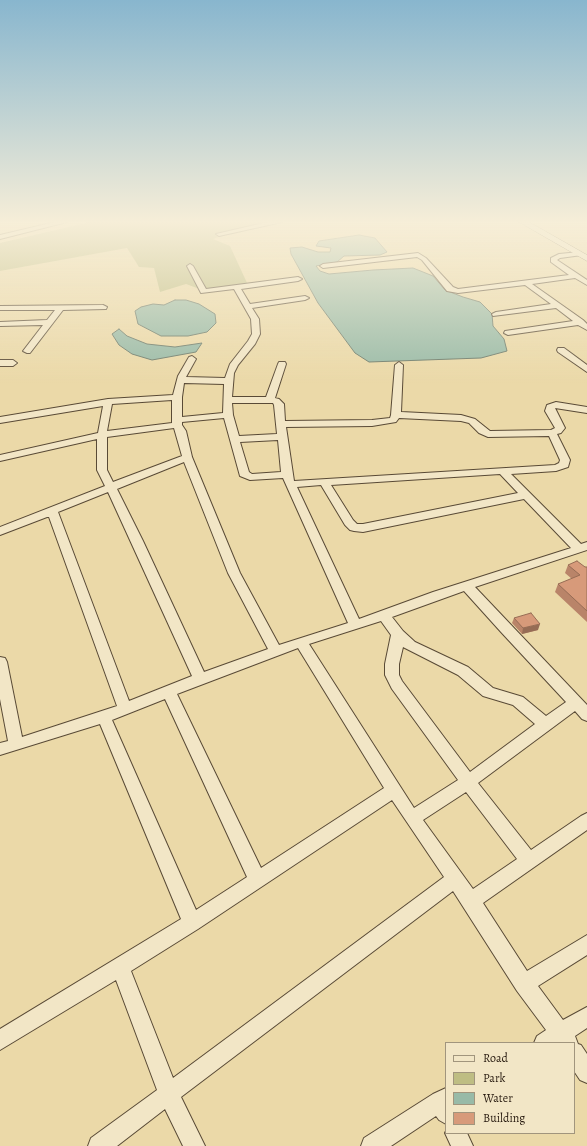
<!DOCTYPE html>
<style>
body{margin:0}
#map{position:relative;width:587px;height:1146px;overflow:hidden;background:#ebd9a8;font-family:Alegreya,serif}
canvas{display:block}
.legend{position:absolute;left:445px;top:1042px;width:130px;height:92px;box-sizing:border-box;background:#f2e6c6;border:1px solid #a1957d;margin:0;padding:5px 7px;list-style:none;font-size:12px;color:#281b10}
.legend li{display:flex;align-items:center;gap:8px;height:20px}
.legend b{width:20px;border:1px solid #a1957d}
</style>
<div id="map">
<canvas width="587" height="1146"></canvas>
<ul class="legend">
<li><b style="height:5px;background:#f2e6c6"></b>Road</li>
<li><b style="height:11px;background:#bebd83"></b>Park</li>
<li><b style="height:11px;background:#98baa7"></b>Water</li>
<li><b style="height:11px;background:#d79a7a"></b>Building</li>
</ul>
</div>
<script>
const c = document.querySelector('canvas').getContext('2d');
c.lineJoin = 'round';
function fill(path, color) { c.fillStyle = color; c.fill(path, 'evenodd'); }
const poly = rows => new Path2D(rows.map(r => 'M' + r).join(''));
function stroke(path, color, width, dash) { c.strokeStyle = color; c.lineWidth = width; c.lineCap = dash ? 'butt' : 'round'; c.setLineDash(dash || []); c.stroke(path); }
const green = poly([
 [90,222,263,222,213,239,230,246,248,285,205,291,186,284,160,292,154,268,139,267,127,248,0,271,0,243]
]);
const water = poly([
 [359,235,375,238,387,252,380,255,344,256,337,262,316,266,320,271,329,274,373,270,413,268,433,276,445,290,463,297,480,302,492,314,493,326,504,339,507,351,481,358,369,362,355,353,318,303,291,254,290,248,302,247,318,252,330,252,331,248,316,246,319,241,359,235],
 [175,300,186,300,199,304,215,314,216,323,207,332,188,336,161,336,138,324,135,311,141,307,153,304,164,305,175,300],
 [119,329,127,336,147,344,175,347,202,343,196,352,152,360,132,354,119,345,112,334,119,329]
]);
const minor = poly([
 [55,222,67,222,0,239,0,235,55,222],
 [268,222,282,222,219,236,216,234,268,222],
 [580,252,583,254,582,255,560,258,557,260,587,280,587,285,575,278,532,284,583,320,587,324,587,330,578,325,508,335,504,333,505,331,573,321,556,308,493,316,492,314,496,312,551,304,525,285,458,293,447,291,422,260,417,257,323,268,320,266,323,264,418,253,426,258,453,287,458,289,569,275,551,262,551,258,559,254,580,252],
 [190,264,193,266,206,289,298,277,302,279,298,281,241,289,250,304,305,296,309,298,305,300,252,308,259,319,260,334,255,344,238,365,234,373,232,397,266,397,278,364,279,362,285,362,286,364,275,398,279,399,284,404,285,421,372,420,390,418,391,415,395,365,399,362,403,365,401,412,461,415,475,419,490,431,551,430,555,428,545,411,547,405,556,402,587,407,587,413,555,408,565,428,561,433,557,434,570,460,568,467,556,471,511,474,581,544,587,542,587,550,475,587,587,705,587,721,582,719,575,711,478,783,531,850,581,816,587,813,587,830,483,903,527,971,587,935,587,955,538,986,563,1020,587,1007,587,1028,575,1036,578,1044,581,1045,587,1054,587,1083,580,1080,574,1071,574,1043,534,1043,537,1036,546,1030,517,991,453,891,181,1097,205,1146,183,1146,165,1109,117,1146,88,1146,91,1138,157,1090,116,980,0,1050,0,1029,181,919,100,724,0,755,0,743,8,741,0,699,0,657,5,658,7,662,22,737,117,706,49,517,47,517,0,535,0,527,105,486,97,470,97,439,0,461,0,455,98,433,103,406,0,423,0,417,108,399,173,395,178,376,189,357,192,356,196,359,186,377,225,378,230,364,248,341,252,334,251,319,234,289,201,293,187,266,190,264],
 [184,383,224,384,223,413,182,417,182,397,184,383],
 [172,400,172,423,107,431,112,404,172,400],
 [232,403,273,403,274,405,277,434,239,436,233,415,232,403],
 [224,418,240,476,250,480,283,478,348,623,279,645,240,573,192,457,186,431,182,425,182,422,224,418],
 [399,418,461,421,469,423,479,433,488,437,549,436,560,460,559,463,555,465,294,481,286,427,372,426,396,422,399,418],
 [174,428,182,456,113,482,107,470,107,437,174,428],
 [278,440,281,472,252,474,249,472,240,442,278,440],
 [184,462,228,573,268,649,204,672,143,541,117,489,184,462],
 [500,474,518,493,363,524,357,524,353,520,331,485,500,474],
 [321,485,345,525,350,530,354,531,363,532,524,499,571,548,433,592,359,619,297,487,321,485],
 [108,492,192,676,129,701,58,512,108,492],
 [464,591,501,632,566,702,546,716,523,697,493,688,468,667,415,642,403,631,392,617,464,591],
 [381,621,391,635,385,664,385,675,392,689,458,780,414,808,309,644,381,621],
 [403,647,458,675,483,696,513,705,535,724,470,772,402,681,399,675,399,664,403,647],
 [298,648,384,788,261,868,177,694,298,648],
 [165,699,247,877,196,910,112,720,165,699],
 [466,792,517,859,473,889,423,820,466,792],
 [392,800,444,877,173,1078,131,971,198,929,392,800],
 [103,305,107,307,106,309,63,310,30,353,27,353,23,351,43,325,0,326,0,322,47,320,55,310,0,310,0,306,103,305],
 [558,348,564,348,587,365,587,372,558,352,557,350,558,348],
 [0,360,13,360,17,363,13,366,0,366,0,360],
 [446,1088,446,1124,439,1120,436,1116,391,1146,361,1146,364,1138,433,1094,446,1088],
 [446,1131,446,1133,467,1133,473,1146,451,1146,445,1133,446,1131]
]);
const tertiary = poly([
 [519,222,529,222,587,255,587,261,519,222]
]);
const wall = poly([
 [568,565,587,567,587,622,555,592,558,584,572,579,565,573],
 [514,618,538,630,522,634,512,623]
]);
const shadedWall = poly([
 [540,624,538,630,522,634,523,628]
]);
const building = poly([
 [577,561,585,567,587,567,587,611,558,584,580,575,568,565,577,561],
 [531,613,540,624,523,628,514,618,531,613]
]);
fill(green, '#bebd83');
fill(water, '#98baa7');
stroke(water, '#6b7a6b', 1);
stroke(minor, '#594a36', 2);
stroke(tertiary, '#594a36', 1);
fill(minor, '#f2e6c6');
fill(tertiary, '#f2e6c6');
fill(wall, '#b98469');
fill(shadedWall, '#966c55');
fill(building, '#d79a7a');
stroke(building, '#966c55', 1);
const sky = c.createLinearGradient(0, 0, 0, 383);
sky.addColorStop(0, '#88b6ce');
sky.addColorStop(0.58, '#f6eed8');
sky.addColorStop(1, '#f6eed800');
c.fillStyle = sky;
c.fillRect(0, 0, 587, 383);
</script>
